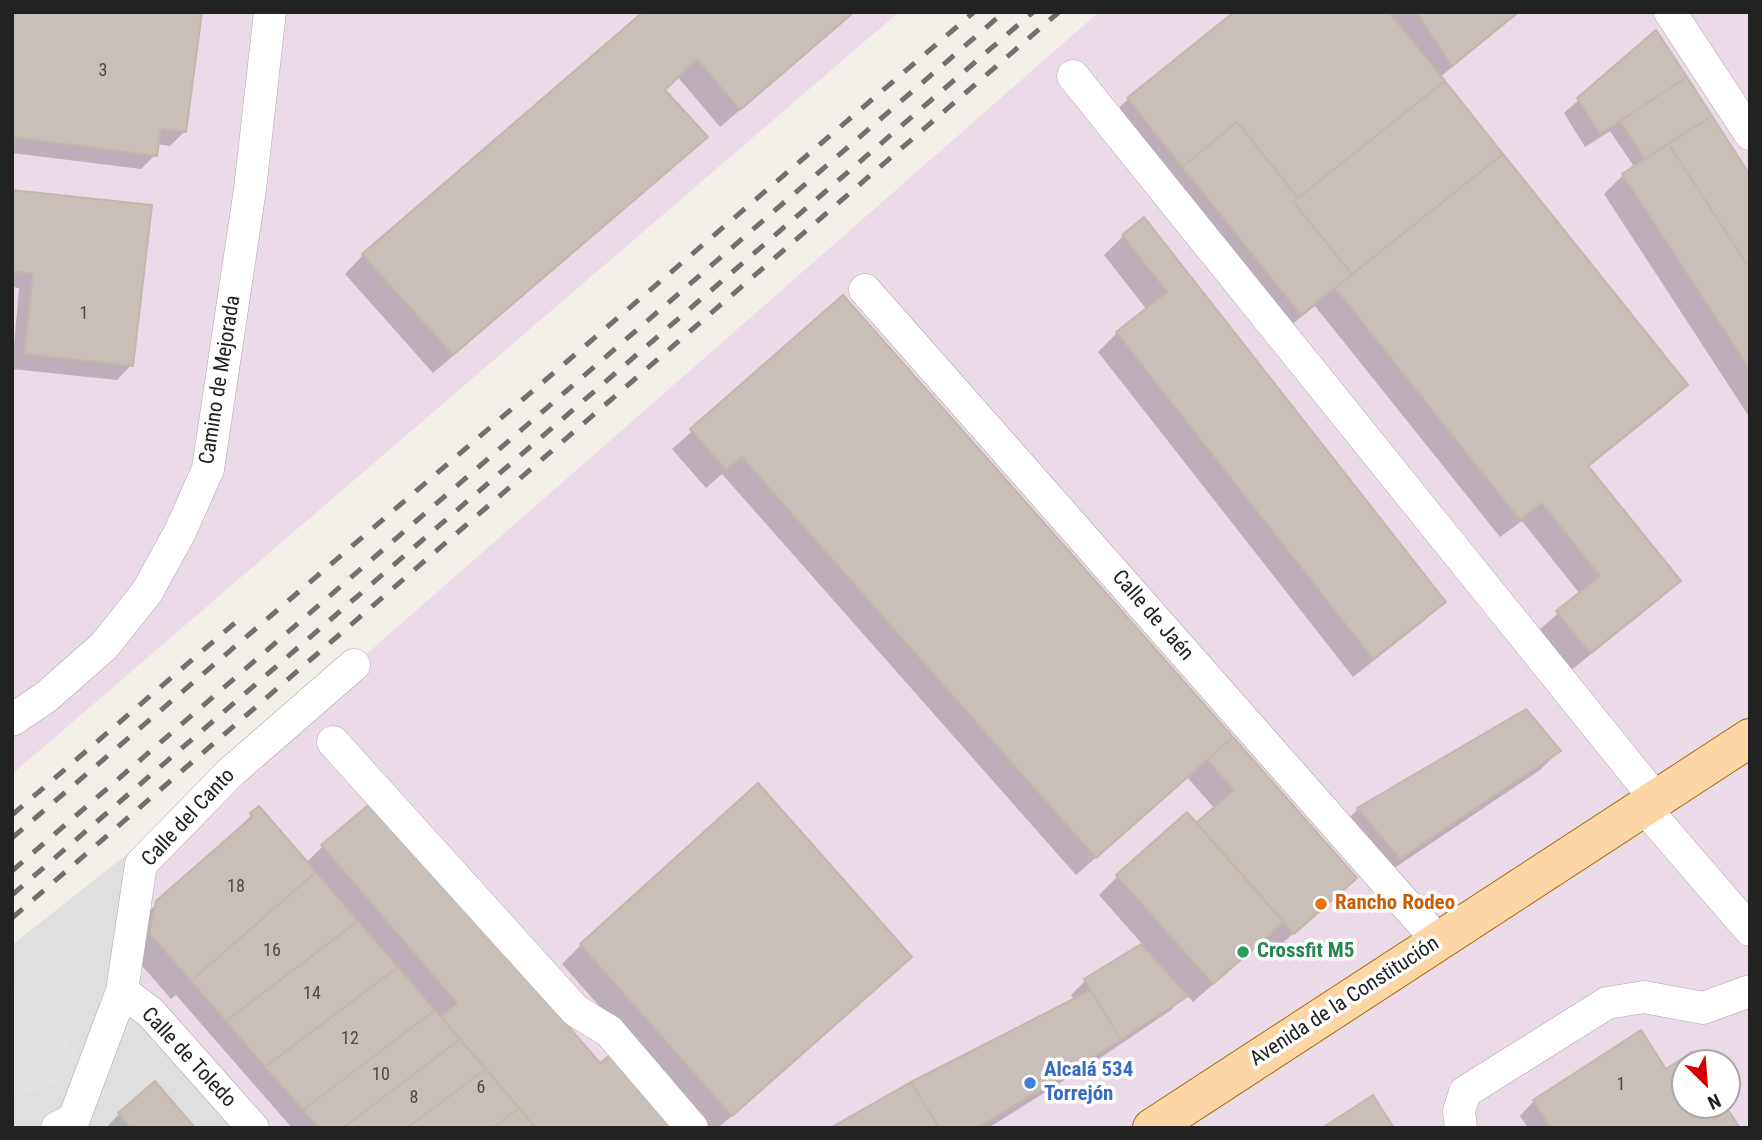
<!DOCTYPE html>
<meta charset="utf-8">
<style>
body{margin:0}
#map{position:relative;width:1762px;height:1140px;overflow:hidden;background:#f2efe9;font-family:"Roboto Condensed",sans-serif}
canvas{display:block}
.frame{position:absolute;inset:0;border:14px solid #222;pointer-events:none}
.north{position:absolute;left:1671px;top:1049px;width:70px;height:70px;box-sizing:border-box;background:#fff;border:2px solid #a7a7a7;border-radius:50%;rotate:155deg;font-size:19px;font-weight:700;line-height:28px;text-align:center;color:#222}
.north::after{content:'';display:block;margin:auto;width:24px;height:32px;background:#d40000;clip-path:polygon(50% 0,100% 100%,50% 72%,0 100%)}
</style>
<div id="map">
<canvas width="1762" height="1140"></canvas>
<div class="frame"></div>
<div class="north">N</div>
</div>
<script>
const c = document.querySelector('canvas').getContext('2d');
c.lineJoin = 'round';
function fill(path, color) { c.fillStyle = color; c.fill(path, 'evenodd'); }
const poly = rows => new Path2D(rows.map(r => 'M' + r).join(''));
function stroke(path, color, width, dash) { c.strokeStyle = color; c.lineWidth = width; c.lineCap = dash ? 'butt' : 'round'; c.setLineDash(dash || []); c.stroke(path); }
function label(font, color, halo, rows, align = 'center') {
  c.font = font + ' "Roboto Condensed",sans-serif'; c.lineWidth = 7; c.setLineDash([]); c.textBaseline = 'middle'; c.strokeStyle = halo; c.fillStyle = color; for (const [text, x, y, turn = 0] of rows) {
    c.save(); c.translate(x, y); c.rotate((+turn || 0) * Math.PI / 180); c.textAlign = isNaN(turn) ? turn : align; if (halo) c.strokeText(text, 0, 0); c.fillText(text, 0, 0); c.restore();
  }
}
const residential = poly([
 [231,772,253,1128,12,1128,12,945]
]);
const industrial = poly([
 [12,12,899,12,12,774],
 [1099,12,1750,12,1750,1128,253,1128,122,991,141,864,354,665],
 [1685,1063,1727,1063,1727,1105,1685,1105]
]);
const parking = poly([
 [12,985,80,1054,68,1074,58,1084,12,1097]
]);
const shadow = poly([
 [12,12,185,131,170,146,157,144,155,155,141,169,12,153],
 [645,12,854,12,720,127,677,76,663,90,705,137,686,156,433,373,345,274,363,255],
 [1236,12,1520,12,1439,78,1686,385,1667,404,1587,468,1678,581,1659,600,1570,671,1538,631,1580,594,1522,521,1500,537,1315,306,1281,333,1109,118,1128,99],
 [1655,33,1750,178,1750,418,1604,194,1623,175,1635,168,1610,131,1585,147,1564,113],
 [12,192,131,365,117,380,12,369,19,288,12,287],
 [1123,236,1443,602,1424,621,1353,677,1098,352,1117,333,1147,310,1104,255],
 [843,297,1355,878,1274,951,1264,939,1193,1002,1186,994,1171,1010,1100,1058,988,1128,834,1128,1074,1000,1071,995,1085,981,1143,945,1099,895,1118,876,1196,825,1215,809,1187,777,1076,875,722,474,706,488,672,449],
 [1526,711,1559,751,1540,770,1381,877,1339,828,1358,809],
 [259,808,306,863,322,847,677,1128,292,1128,176,995,171,999,131,953,137,922,233,836,232,834],
 [581,945,891,976,718,1128,707,1128,562,964],
 [1691,1055,1696,1063,1685,1063,1685,1105,1723,1105,1738,1128,1528,1128,1520,1116,1534,1101,1665,1072],
 [119,1114,193,1128,106,1128]
]);
const building = poly([
 [12,12,202,12,186,132,161,129,157,156,12,137,12,12],
 [643,12,854,12,740,110,697,59,665,90,708,137,453,355,362,254,643,12],
 [1234,12,1389,12,1445,81,1298,198,1237,122,1182,167,1127,98,1234,12],
 [1416,12,1518,12,1452,66,1416,12],
 [1656,30,1687,77,1600,134,1577,98,1656,30],
 [1687,77,1712,116,1645,159,1620,121,1687,77],
 [1445,81,1503,154,1352,274,1293,202,1445,81],
 [1712,116,1750,175,1750,269,1668,143,1712,116],
 [1237,122,1298,198,1293,202,1352,274,1301,315,1182,167,1237,122],
 [1668,143,1750,269,1750,370,1622,174,1668,143],
 [1503,154,1688,385,1588,466,1681,581,1590,653,1556,611,1600,576,1542,503,1520,520,1335,288,1503,154],
 [12,190,152,205,133,366,24,354,33,274,12,271,12,190],
 [1144,217,1446,602,1373,659,1116,332,1167,292,1122,235,1144,217],
 [843,295,1233,737,1096,858,742,457,726,470,690,429,843,295],
 [1526,709,1561,751,1400,859,1357,808,1526,709],
 [1233,737,1357,878,1294,934,1196,823,1234,790,1207,760,1233,737],
 [758,783,912,957,732,1116,580,944,758,783],
 [373,801,600,1063,613,1053,679,1128,536,1128,441,1017,457,1003,321,845,373,801],
 [259,806,316,872,191,981,149,933,156,901,252,817,250,813,259,806],
 [1187,812,1284,922,1213,984,1116,875,1187,812],
 [316,872,358,921,226,1021,191,981,316,872],
 [358,921,398,967,265,1067,226,1021,358,921],
 [1141,944,1188,996,1121,1040,1084,979,1141,944],
 [398,967,435,1010,303,1110,265,1067,398,967],
 [1091,990,1121,1040,977,1128,939,1128,911,1082,1091,990],
 [435,1010,460,1039,343,1128,319,1128,303,1110,435,1010],
 [1641,1030,1666,1069,1692,1052,1698,1063,1685,1063,1685,1105,1725,1105,1740,1128,1551,1128,1533,1100,1641,1030],
 [460,1039,486,1069,407,1128,343,1128,460,1039],
 [486,1069,519,1108,493,1128,407,1128,486,1069],
 [155,1081,195,1128,131,1128,118,1113,155,1081],
 [911,1082,939,1128,830,1128,911,1082],
 [1373,1095,1394,1128,1322,1128,1373,1095],
 [519,1108,536,1128,493,1128,519,1108]
]);
const minor = poly([
 [1670,12,1750,134],
 [1073,76,1655,798],
 [865,290,1439,942],
 [12,720,46,697,104,646,147,592,180,532,208,469,250,189,270,12],
 [333,742,576,1011,609,1031,692,1128],
 [1643,806,1750,930],
 [122,991,151,1013,253,1128],
 [57,1128,74,1119,122,991,141,864,231,772,354,665],
 [1461,1128,1459,1111,1465,1092,1607,1003,1644,997,1703,1008,1750,991]
]);
const major = poly([
 [1152,1128,1750,738]
]);
const rail = poly([
 [12,815,244,615],
 [12,838,974,12],
 [12,871,1004,12],
 [12,895,1033,12],
 [12,918,1059,12]
]);
const markers = [
 [1321,904,7,"#e8710a"],
 [1243,952,7,"#2e9e5b"],
 [1030,1083,7,"#3f7fe0"]
];
const numberNames = [
 ["3",103,71],
 ["1",84,314],
 ["18",236,887],
 ["16",272,951],
 ["14",312,994],
 ["12",350,1039],
 ["10",381,1075],
 ["1",1621,1085],
 ["6",481,1088],
 ["8",414,1098]
];
const streetNames = [
 ["Camino de Mejorada",221,380,-81],
 ["Calle de Jaén",1152,616,49],
 ["Calle del Canto",189,818,-47],
 ["Avenida de la Constitución",1345,1002,-33],
 ["Calle de Toledo",188,1058,47]
];
const foodNames = [
 ["Rancho Rodeo",1335,904]
];
const leisureNames = [
 ["Crossfit M5",1257,952]
];
const shopNames = [
 ["Alcalá 534",1044,1071],
 ["Torrejón",1044,1095]
];
fill(residential, '#e0dfdf');
fill(industrial, '#ebdbe8');
fill(parking, '#e2e2e2');
fill(shadow, '#0003');
fill(building, '#c7bfb8');
stroke(building, '#c4b6ab', 2);
stroke(minor, '#a9a9a9', 33);
stroke(major, '#a06b00', 40);
stroke(minor, '#fff', 32);
stroke(major, '#fcd6a4', 38);
stroke(rail, '#707070', 5, [14, 14]);
for (const [x, y, r, color] of markers) { const dot = new Path2D(); dot.arc(x, y, r, 0, 2 * Math.PI); c.fillStyle = color; c.fill(dot); stroke(dot, '#fff', 2.5); }
label('18px', '#4b4948', null, numberNames);
label('21px', '#222', '#fff', streetNames);
label('bold 21px', '#c56008', '#fff', foodNames, 'left');
label('bold 21px', '#27864d', '#fff', leisureNames, 'left');
label('bold 21px', '#366cbe', '#fff', shopNames, 'left');
</script>
